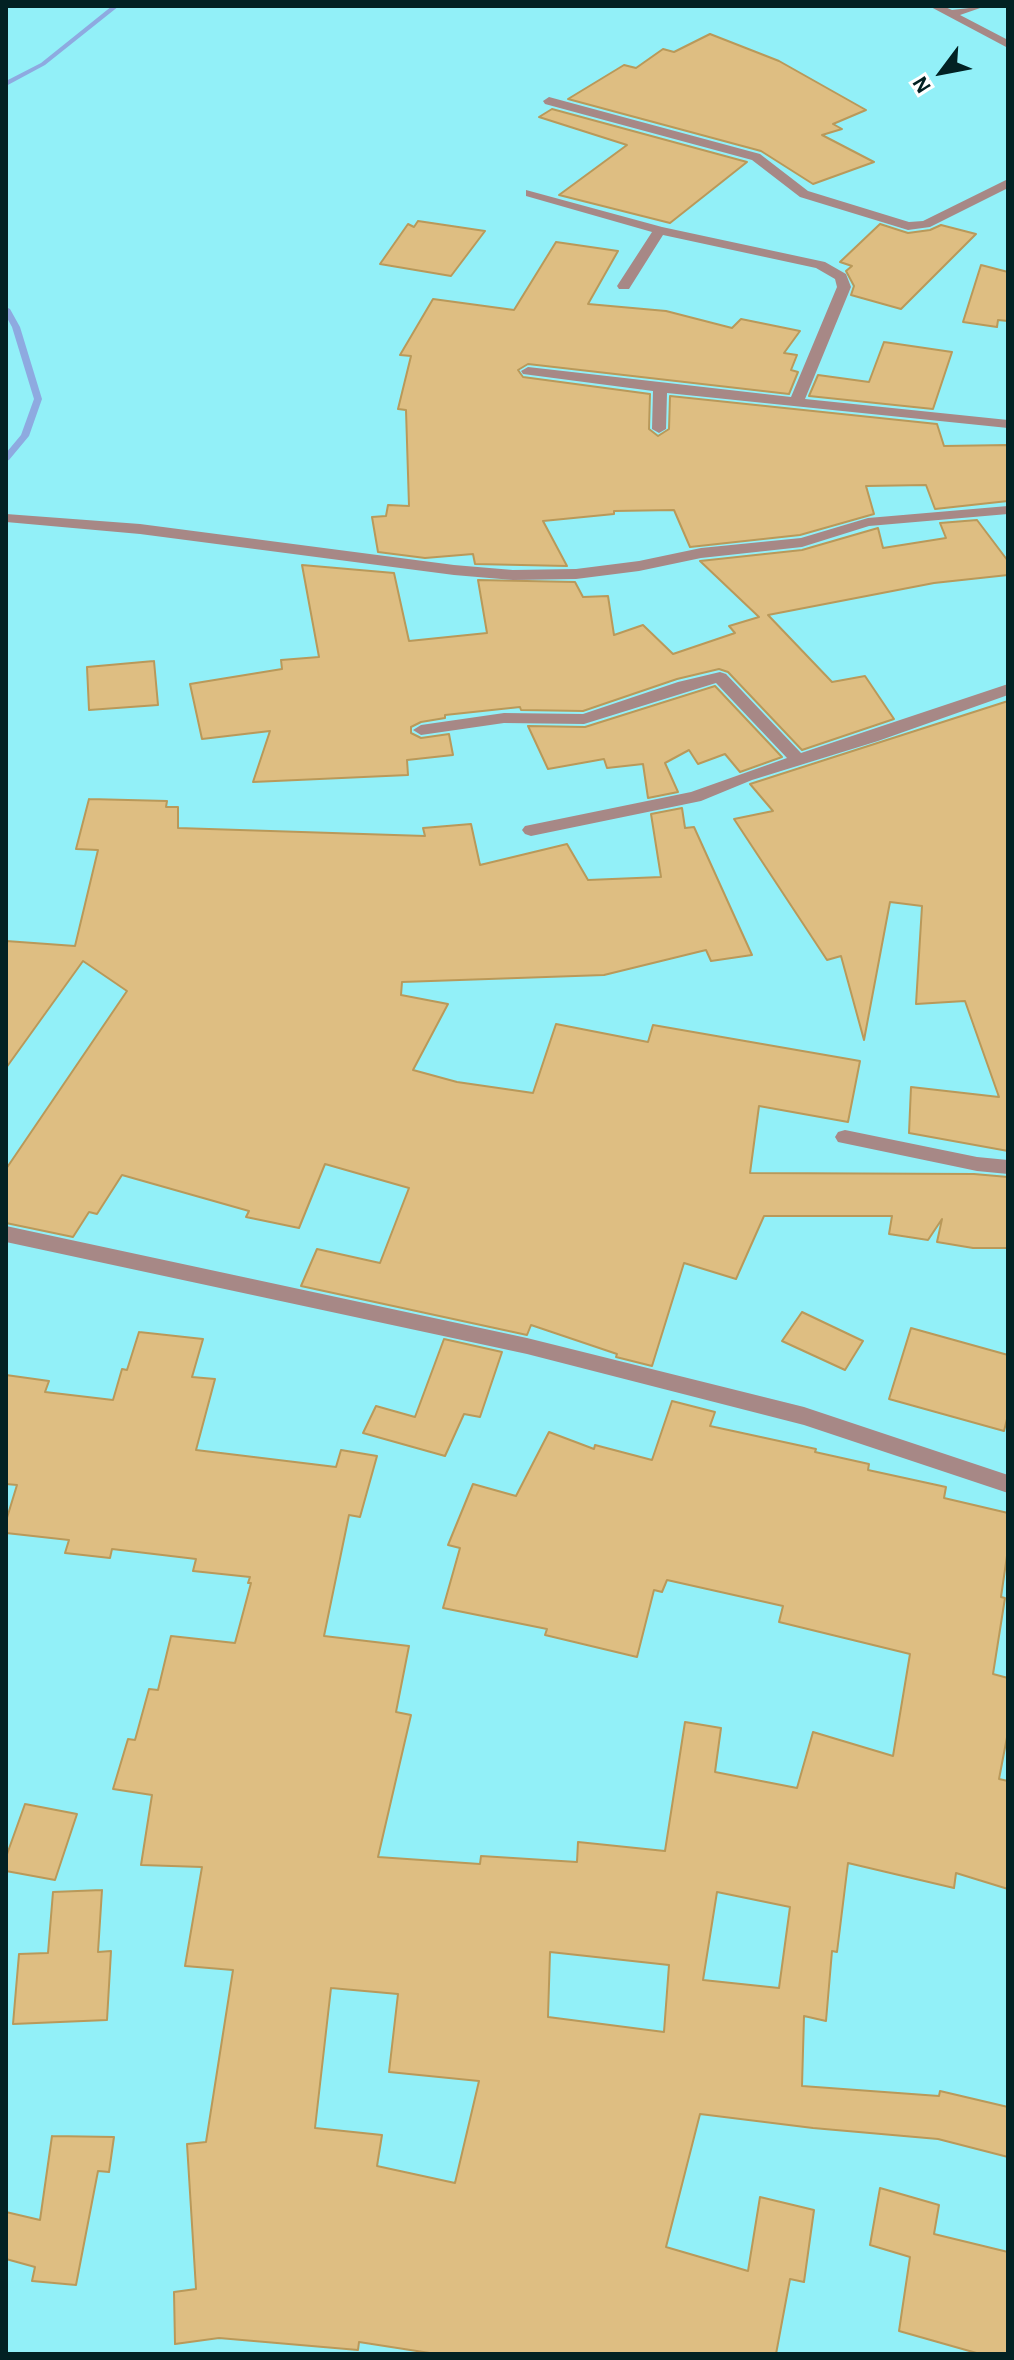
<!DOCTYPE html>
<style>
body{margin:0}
#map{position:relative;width:1014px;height:2360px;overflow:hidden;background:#92f0f8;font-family:"Alegreya Sans",sans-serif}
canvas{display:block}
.frame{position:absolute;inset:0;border:8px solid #022123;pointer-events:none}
.north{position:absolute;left:902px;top:32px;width:80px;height:80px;-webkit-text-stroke:6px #fff;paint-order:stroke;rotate:238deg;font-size:22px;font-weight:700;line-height:32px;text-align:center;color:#022123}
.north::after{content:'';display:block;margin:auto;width:28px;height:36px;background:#022123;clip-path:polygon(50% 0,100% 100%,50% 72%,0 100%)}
</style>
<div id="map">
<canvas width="1014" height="2360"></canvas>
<div class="frame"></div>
<div class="north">N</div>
</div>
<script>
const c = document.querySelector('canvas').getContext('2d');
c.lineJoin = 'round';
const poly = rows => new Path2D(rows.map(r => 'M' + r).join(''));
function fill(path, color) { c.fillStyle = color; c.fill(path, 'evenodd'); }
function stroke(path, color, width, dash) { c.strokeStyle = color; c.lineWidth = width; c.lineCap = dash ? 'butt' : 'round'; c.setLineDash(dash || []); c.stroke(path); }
const stream = poly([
 [112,6,119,6,45,65,6,86,6,81,41,63,112,6],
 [6,307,10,309,20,327,42,399,29,436,9,460,6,461,6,453,21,435,34,399,12,327,6,316,6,307]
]);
const building = poly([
 [710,34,779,61,866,110,833,124,842,129,822,135,874,162,813,184,761,151,568,99,624,65,636,68,663,49,674,52,710,34],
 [552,109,747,162,670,223,559,195,627,145,539,117,552,109],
 [418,221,485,231,451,276,380,264,408,224,414,227,418,221],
 [880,224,908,233,930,230,941,225,976,234,901,309,851,295,854,286,846,271,852,266,840,262,880,224],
 [556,242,618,251,588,304,666,311,732,328,741,319,800,331,784,353,797,355,791,370,798,372,789,394,528,364,518,370,523,377,650,394,649,429,658,436,669,429,670,396,937,424,944,446,1008,445,1008,501,935,509,926,485,866,486,874,514,800,535,690,547,674,510,614,511,614,514,543,521,567,566,475,564,473,554,425,558,378,552,372,517,386,516,388,505,409,506,406,410,398,409,411,356,400,355,433,299,514,310,556,242],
 [981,265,1008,272,1008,321,998,320,997,327,963,322,981,265],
 [884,342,952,352,933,409,809,396,818,375,869,382,884,342],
 [977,520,1008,561,1008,575,934,583,768,615,832,682,865,676,894,719,802,750,728,672,719,669,677,679,583,711,521,710,520,707,445,715,445,718,421,722,411,727,411,733,421,738,449,734,453,755,407,760,408,775,253,782,270,731,202,739,190,684,282,669,281,660,319,657,302,565,394,573,409,641,487,633,478,580,575,582,583,597,608,596,614,635,643,625,673,654,735,633,729,626,759,617,700,561,802,550,878,528,883,548,946,538,940,523,977,520],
 [154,661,158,705,89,710,87,667,154,661],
 [715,686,782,757,740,772,725,754,698,764,689,750,665,763,678,792,648,798,643,764,607,768,604,759,548,769,528,726,585,727,715,686],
 [1008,701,1008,1151,909,1133,911,1087,999,1097,965,1001,916,1004,922,906,890,902,864,1040,841,956,827,960,734,819,773,811,750,784,1008,701],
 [89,799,167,801,166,807,178,807,178,828,425,836,423,828,471,824,480,865,567,844,588,880,661,877,651,814,682,808,685,828,694,827,752,955,711,961,706,950,604,975,402,982,401,995,448,1004,413,1070,457,1082,533,1093,556,1024,648,1042,653,1025,860,1061,848,1122,759,1106,750,1173,974,1174,1008,1177,1008,1248,973,1248,937,1242,942,1219,928,1240,889,1234,892,1216,764,1216,736,1279,684,1263,652,1366,616,1357,617,1354,531,1325,527,1335,301,1286,317,1249,380,1263,409,1188,325,1164,299,1228,246,1217,249,1211,122,1175,97,1214,89,1212,73,1237,6,1223,6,1169,127,991,83,961,6,1068,6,941,75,946,98,850,76,849,89,799],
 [802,1312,863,1341,845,1370,782,1341,802,1312],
 [911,1328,1008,1355,1008,1415,1004,1431,889,1399,911,1328],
 [139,1332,203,1339,192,1377,215,1379,196,1450,336,1467,341,1450,377,1456,360,1517,349,1515,324,1636,409,1646,396,1712,411,1715,378,1857,480,1864,481,1856,577,1862,578,1842,665,1851,685,1722,721,1728,715,1772,797,1788,813,1732,893,1756,910,1654,779,1622,783,1606,667,1580,662,1592,654,1590,637,1657,545,1635,547,1629,443,1608,460,1548,448,1545,473,1484,516,1496,549,1432,594,1449,595,1445,652,1460,672,1401,715,1412,710,1426,816,1449,815,1452,869,1464,868,1470,946,1487,944,1498,1008,1513,1008,1549,1001,1597,1005,1598,993,1674,1008,1678,1008,1732,999,1779,1008,1781,1008,1889,956,1873,954,1888,848,1863,837,1952,832,1951,826,2021,804,2016,802,2086,939,2096,940,2091,1008,2107,1008,2157,938,2139,813,2128,700,2114,666,2247,748,2271,760,2197,814,2210,804,2282,790,2279,776,2354,436,2354,359,2342,358,2350,219,2338,175,2344,174,2292,196,2289,187,2144,206,2142,233,1970,185,1966,202,1867,141,1865,152,1795,113,1789,128,1739,135,1740,149,1689,158,1690,171,1636,235,1643,251,1583,248,1583,250,1577,193,1571,196,1559,112,1549,110,1558,65,1553,69,1540,6,1533,6,1521,17,1485,6,1484,6,1375,49,1381,45,1392,113,1400,122,1369,127,1370,139,1332],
 [717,1892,790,1907,779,1988,703,1980,717,1892],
 [550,1952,669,1965,664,2032,548,2017,550,1952],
 [331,1988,398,1994,389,2072,479,2081,455,2183,377,2166,382,2135,315,2128,331,1988],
 [444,1339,502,1352,480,1417,464,1414,445,1456,363,1433,376,1406,415,1417,444,1339],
 [25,1804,77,1814,55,1880,6,1871,6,1857,25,1804],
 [102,1890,98,1952,111,1951,107,2020,13,2024,19,1954,48,1953,53,1892,102,1890],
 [52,2136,114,2137,109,2172,98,2171,76,2285,32,2281,35,2267,6,2259,6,2212,40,2220,52,2136],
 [880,2188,939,2205,934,2234,1008,2252,1008,2354,980,2354,899,2331,910,2257,870,2245,880,2188]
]);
const minor = poly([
 [929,6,943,6,952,10,986,6,960,15,1008,40,1008,48,929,6],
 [549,97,760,154,808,191,909,222,923,221,1008,179,1008,188,930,227,908,230,800,197,752,160,545,104,543,101,549,97],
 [526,190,662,227,825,262,846,274,851,287,805,399,1008,420,1008,428,667,393,666,429,659,433,652,429,653,391,523,374,521,371,528,367,791,397,837,287,835,279,816,268,663,235,629,289,619,289,617,286,652,232,526,196,526,190],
 [1008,506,1008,514,869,526,802,547,701,558,639,571,576,579,513,580,454,575,140,534,6,522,6,514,140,524,454,565,513,570,576,569,639,561,701,548,801,538,868,518,1008,506],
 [720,672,726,674,801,753,1008,684,1008,695,878,741,752,780,701,801,531,836,525,834,522,830,525,826,691,792,787,758,716,683,584,724,504,723,421,735,413,730,421,725,504,713,583,714,678,682,720,672],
 [845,1130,977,1157,1008,1160,1008,1174,977,1171,838,1142,835,1137,838,1132,845,1130],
 [6,1226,527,1338,804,1407,1008,1475,1008,1493,804,1425,527,1354,6,1242,6,1226]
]);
fill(stream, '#8eaae0');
fill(building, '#debe82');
stroke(building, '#b9995a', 2);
fill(minor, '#a78886');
</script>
